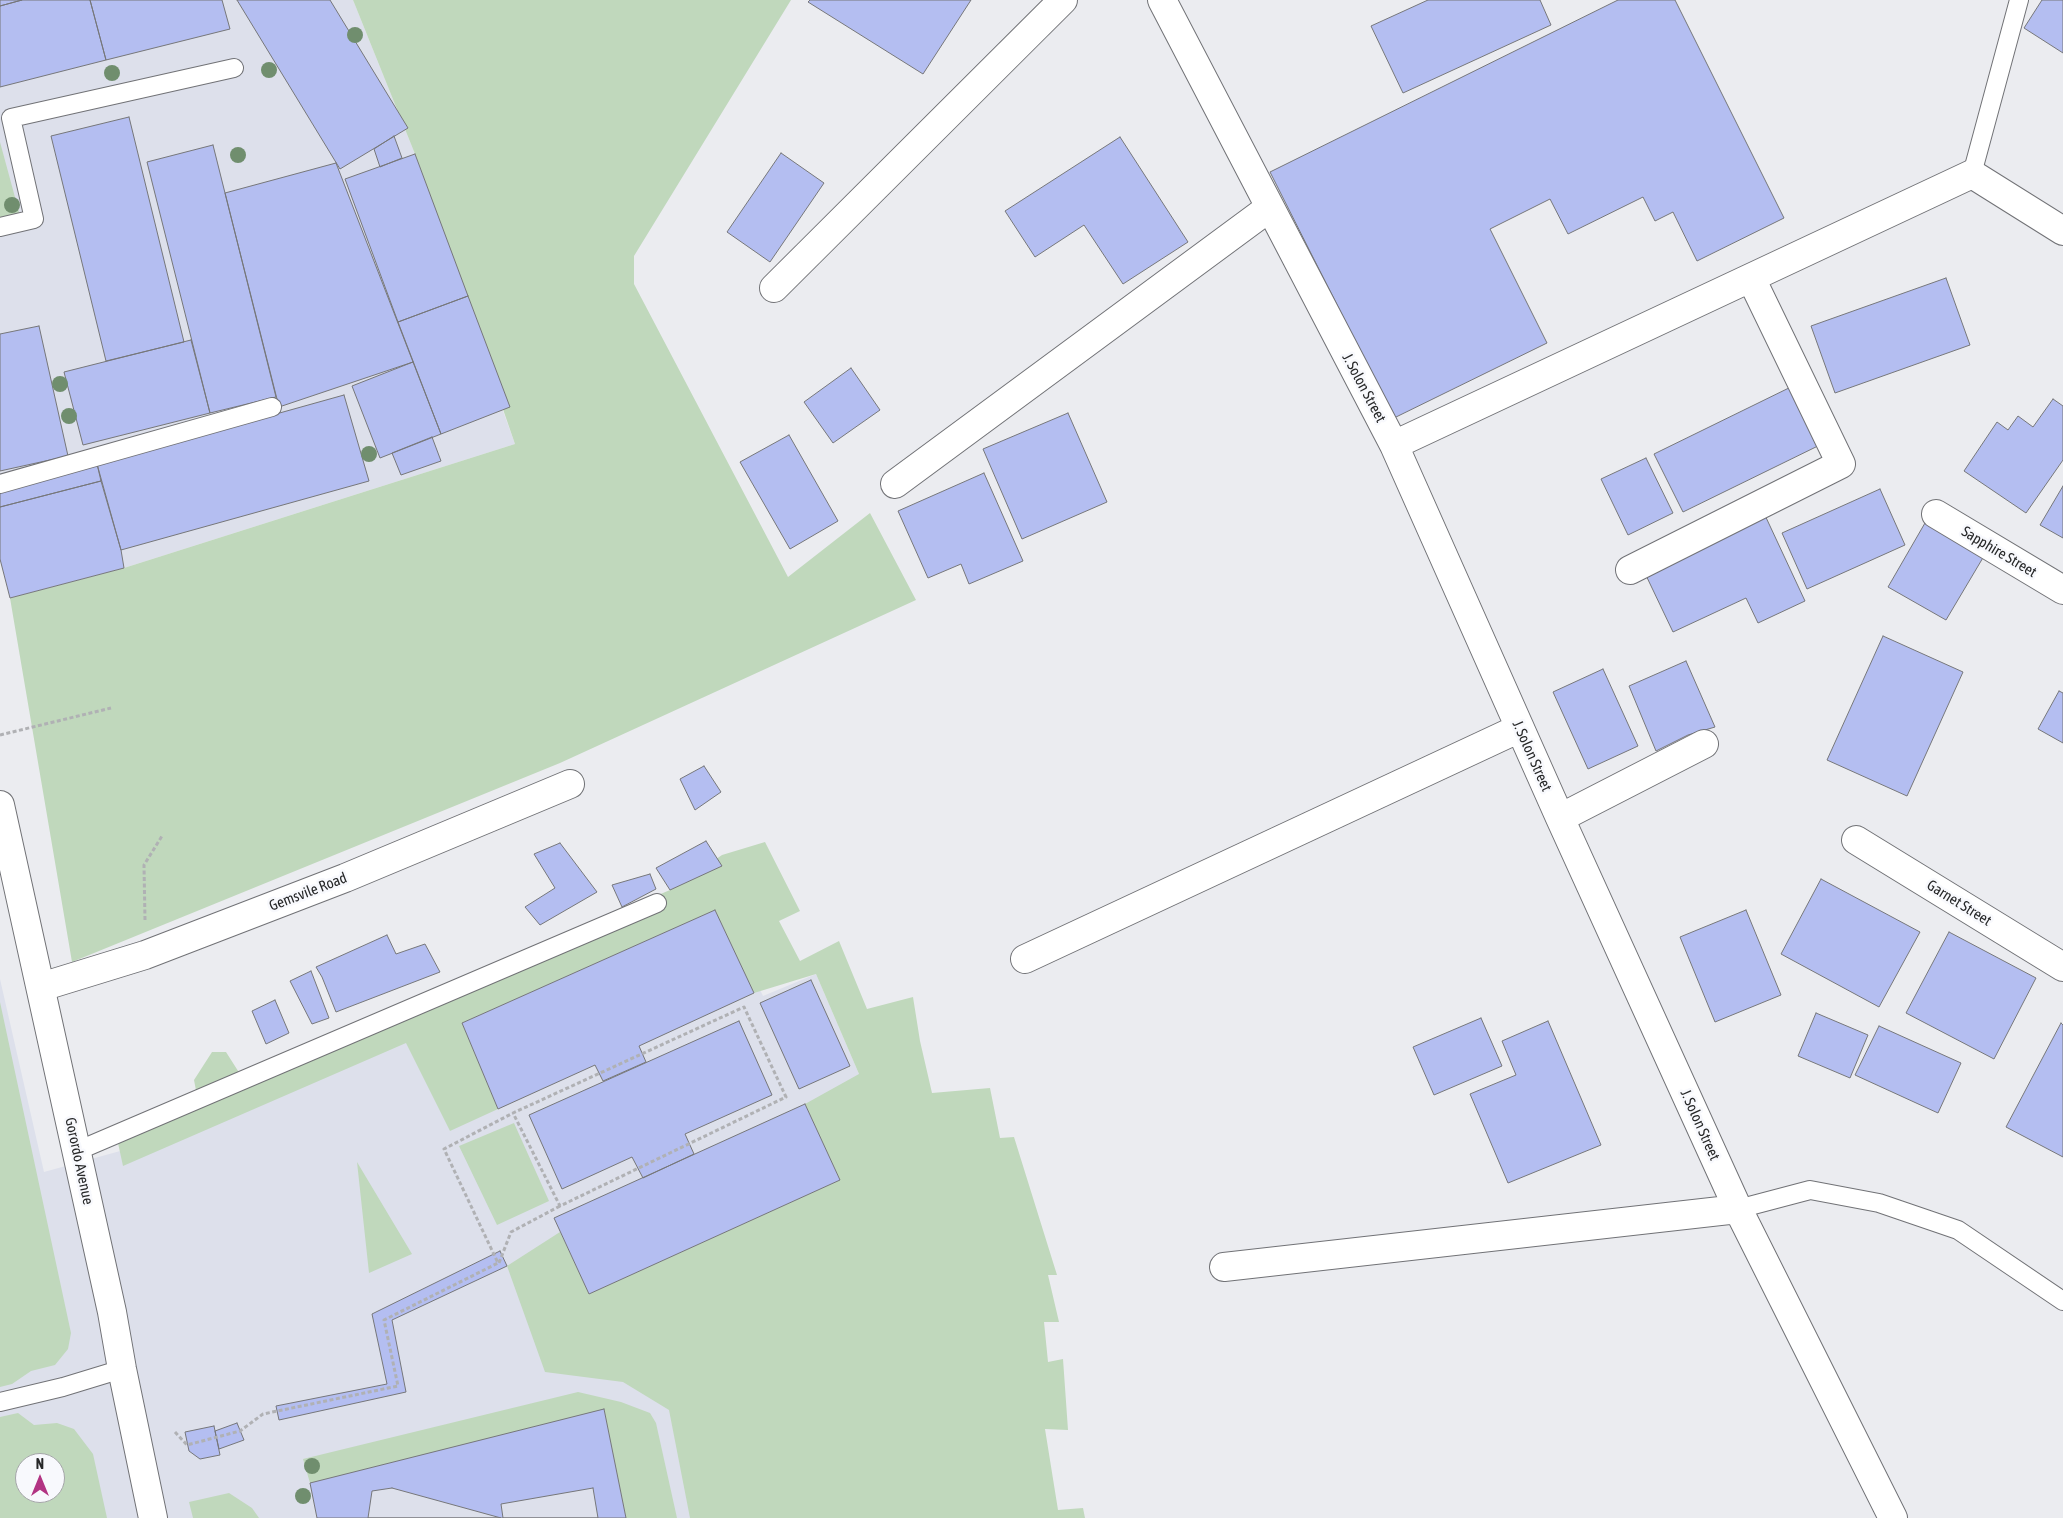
<!DOCTYPE html>
<style>
body{margin:0}
#map{position:relative;width:2063px;height:1518px;overflow:hidden;background:#ebecf0;font-family:"Asap Condensed",sans-serif}
canvas{display:block}
.north{position:absolute;left:15px;top:1453px;width:50px;height:50px;box-sizing:border-box;background:#f8f9fd;border:1px solid #a4a5a8;border-radius:50%;rotate:0deg;font-size:14px;font-weight:700;line-height:20px;text-align:center;color:#272829}
.north::after{content:'';display:block;margin:auto;width:18px;height:22px;background:#b23483;clip-path:polygon(50% 0,100% 100%,50% 72%,0 100%)}
</style>
<div id="map">
<canvas width="2063" height="1518"></canvas>
<div class="north">N</div>
</div>
<script>
const c = document.querySelector('canvas').getContext('2d');
c.lineJoin = 'round';
function fill(path, color) { c.fillStyle = color; c.fill(path, 'evenodd'); }
const poly = rows => new Path2D(rows.map(r => 'M' + r).join(''));
function stroke(path, color, width, dash) { c.strokeStyle = color; c.lineWidth = width; c.lineCap = dash ? 'butt' : 'round'; c.setLineDash(dash || []); c.stroke(path); }
function label(font, color, halo, rows, align = 'center') {
  c.font = font + ' "Asap Condensed",sans-serif'; c.lineWidth = 5; c.setLineDash([]); c.textBaseline = 'middle'; c.strokeStyle = halo; c.fillStyle = color; for (const [text, x, y, turn = 0] of rows) {
    c.save(); c.translate(x, y); c.rotate((+turn || 0) * Math.PI / 180); c.textAlign = isNaN(turn) ? turn : align; if (halo) c.strokeText(text, 0, 0); c.fillText(text, 0, 0); c.restore();
  }
}
const built = poly([
 [0,0,353,0,415,154,458,288,515,444,124,568,121,550,101,481,0,507],
 [716,897,763,996,816,974,859,1074,1020,1518,0,1518,0,979,44,1172,142,1145],
 [25,1463,55,1463,55,1493,25,1493]
]);
const green = poly([
 [353,0,791,0,634,256,634,284,788,577,870,513,916,600,560,763,72,962,10,598,124,568,515,444,415,154],
 [0,142,22,223,0,228],
 [765,842,800,911,779,921,800,961,839,941,867,1009,913,997,920,1041,932,1093,990,1088,1000,1138,1014,1137,1057,1275,1048,1275,1059,1322,1044,1322,1048,1362,1063,1359,1068,1430,1045,1429,1058,1510,1083,1508,1085,1518,690,1518,669,1410,623,1382,545,1372,507,1266,560,1232,589,1294,840,1180,805,1104,859,1074,816,974,754,993,715,910,462,1023,498,1109,450,1131,406,1043,123,1166,118,1143,199,1106,194,1080,212,1052,226,1052,240,1074,670,890,722,855],
 [0,1002,71,1333,68,1349,55,1365,31,1371,12,1384,0,1387],
 [514,1123,549,1201,497,1225,459,1146],
 [357,1162,412,1254,369,1273],
 [578,1392,621,1402,650,1413,656,1423,677,1518,626,1518,604,1410,310,1483,303,1459],
 [18,1413,34,1425,57,1423,74,1429,93,1454,107,1518,0,1518,0,1417],
 [25,1463,55,1463,55,1493,25,1493],
 [229,1493,252,1508,259,1518,193,1518,189,1502]
]);
const building = poly([
 [0,0,22,0,0,6,0,0],
 [22,0,90,0,106,60,0,87,0,6,22,0],
 [90,0,222,0,230,29,106,60,90,0],
 [237,0,330,0,408,128,340,169,237,0],
 [810,0,971,0,923,74,808,2,810,0],
 [1428,0,1540,0,1551,25,1403,93,1371,26,1428,0],
 [1618,0,1675,0,1784,218,1697,261,1673,212,1655,221,1643,197,1568,234,1550,199,1490,229,1547,343,1394,418,1270,172,1618,0],
 [2042,0,2063,0,2063,53,2024,28,2042,0],
 [129,117,184,342,106,361,51,136,129,117],
 [394,136,402,158,380,167,374,149,394,136],
 [1120,137,1188,242,1123,284,1084,225,1035,257,1005,211,1120,137],
 [213,145,276,397,210,413,147,162,213,145],
 [781,153,824,183,770,262,727,232,781,153],
 [415,154,468,296,398,322,345,179,415,154],
 [336,163,413,362,279,407,225,193,336,163],
 [1946,278,1970,345,1835,393,1811,326,1946,278],
 [468,296,510,407,441,434,398,322,468,296],
 [39,326,68,456,0,471,0,334,39,326],
 [191,340,210,413,83,445,64,372,191,340],
 [413,362,441,434,380,458,352,386,413,362],
 [851,368,880,410,833,443,804,402,851,368],
 [1795,385,1824,443,1683,512,1654,454,1795,385],
 [344,395,369,481,121,550,97,464,344,395],
 [2053,399,2063,406,2063,460,2026,513,1964,471,1997,422,2008,430,2018,416,2033,427,2053,399],
 [1068,413,1107,502,1022,539,983,449,1068,413],
 [789,435,838,521,790,549,740,462,789,435],
 [432,437,441,461,401,475,392,453,432,437],
 [1646,458,1673,513,1628,535,1601,479,1646,458],
 [97,464,101,481,0,507,0,490,97,464],
 [984,473,1023,561,969,584,961,564,928,578,898,511,984,473],
 [101,481,121,550,124,568,10,598,0,559,0,507,101,481],
 [2063,486,2063,538,2040,525,2063,486],
 [1880,489,1905,545,1807,589,1782,533,1880,489],
 [1763,511,1805,601,1758,623,1746,598,1673,632,1642,567,1763,511],
 [1925,523,1984,556,1946,620,1888,587,1925,523],
 [1883,636,1963,672,1907,796,1827,760,1883,636],
 [1686,661,1715,727,1688,735,1656,751,1629,686,1686,661],
 [1603,669,1638,746,1588,769,1553,692,1603,669],
 [2059,691,2063,693,2063,743,2038,729,2059,691],
 [704,766,721,792,695,810,680,779,704,766],
 [706,841,722,866,670,890,656,868,706,841],
 [560,843,597,892,540,925,525,907,555,888,534,854,560,843],
 [650,874,656,889,622,907,612,885,650,874],
 [1821,879,1920,932,1879,1007,1781,954,1821,879],
 [715,910,754,993,639,1046,646,1062,603,1081,595,1065,498,1109,462,1023,715,910],
 [1746,910,1781,995,1715,1022,1680,937,1746,910],
 [1949,932,2036,978,1994,1059,1906,1013,1949,932],
 [387,935,396,954,425,944,440,972,336,1012,322,977,316,967,387,935],
 [311,971,329,1018,312,1024,290,981,311,971],
 [811,980,850,1066,799,1089,760,1003,811,980],
 [275,1000,289,1033,266,1044,252,1011,275,1000],
 [1816,1013,1868,1035,1850,1078,1798,1056,1816,1013],
 [1481,1018,1502,1066,1434,1095,1413,1047,1481,1018],
 [739,1021,772,1095,685,1134,694,1154,643,1178,632,1157,562,1189,529,1115,739,1021],
 [1548,1021,1601,1145,1508,1183,1470,1094,1516,1075,1502,1041,1548,1021],
 [2061,1023,2063,1025,2063,1157,2006,1127,2061,1023],
 [1879,1026,1961,1063,1938,1113,1855,1075,1879,1026],
 [805,1104,840,1180,589,1294,554,1218,805,1104],
 [500,1251,507,1266,392,1320,406,1392,279,1420,276,1406,387,1384,372,1314,500,1251],
 [604,1409,626,1518,317,1518,310,1483,604,1409],
 [237,1423,244,1440,219,1449,215,1431,237,1423],
 [214,1426,220,1455,200,1459,189,1451,185,1432,214,1426],
 [392,1488,501,1518,368,1518,372,1491,392,1488],
 [593,1488,598,1518,503,1518,501,1504,593,1488]
]);
const path = poly([
 [0,735,111,708],
 [145,920,144,865,162,836],
 [499,1263,511,1232,560,1206],
 [175,1432,187,1445,240,1431,263,1414,398,1386,384,1320,498,1263,444,1149,513,1113,744,1007,786,1097,560,1206,513,1113]
]);
const lane = poly([
 [1972,174,2019,0],
 [0,227,34,219,11,118,234,68],
 [0,484,272,407],
 [77,1151,657,903],
 [1738,1209,1810,1190,1879,1203,1958,1230,2063,1301],
 [0,1402,63,1387,122,1369]
]);
const street = poly([
 [1162,0,1394,445,1560,818,1738,1209,1893,1518],
 [774,288,1063,0],
 [1394,445,1972,174,2063,231],
 [895,484,1269,208],
 [1936,514,2063,590],
 [1630,570,1841,464,1751,278],
 [1560,818,1704,744],
 [1856,840,2063,967],
 [1025,959,1520,728],
 [41,987,145,955,345,878,570,784],
 [1224,1267,1738,1209]
]);
const secondary = poly([
 [0,805,112,1312,122,1369,153,1518]
]);
const trees = [
 [355,35],
 [269,70],
 [112,73],
 [238,155],
 [12,205],
 [60,384],
 [69,416],
 [369,454],
 [312,1466],
 [303,1496]
];
const streetNames = [
 ["J. Solon Street",1364,388,62],
 ["Sapphire Street",1999,552,31],
 ["J. Solon Street",1532,756,66],
 ["Gemsvile Road",308,892,-21],
 ["Garnet Street",1959,903,32],
 ["J. Solon Street",1700,1125,66],
 ["Gorordo Avenue",79,1161,78]
];
fill(built, '#dde0eb');
fill(green, '#c0d8bc');
fill(building, '#b4bef1');
stroke(building, '#76777a', 1);
stroke(lane, '#717276', 20);
stroke(street, '#717276', 30);
stroke(secondary, '#717276', 30);
stroke(path, '#b0b1b4', 3, [4, 2.5]);
stroke(lane, '#fff', 18);
stroke(street, '#fff', 28);
stroke(secondary, '#fff', 28);
c.fillStyle = '#708e6e';
for (const [x, y] of trees) { c.beginPath(); c.arc(x, y, 8, 0, 2 * Math.PI); c.fill(); }
label('15px', '#272829', '#f8f9fd', streetNames);
</script>
